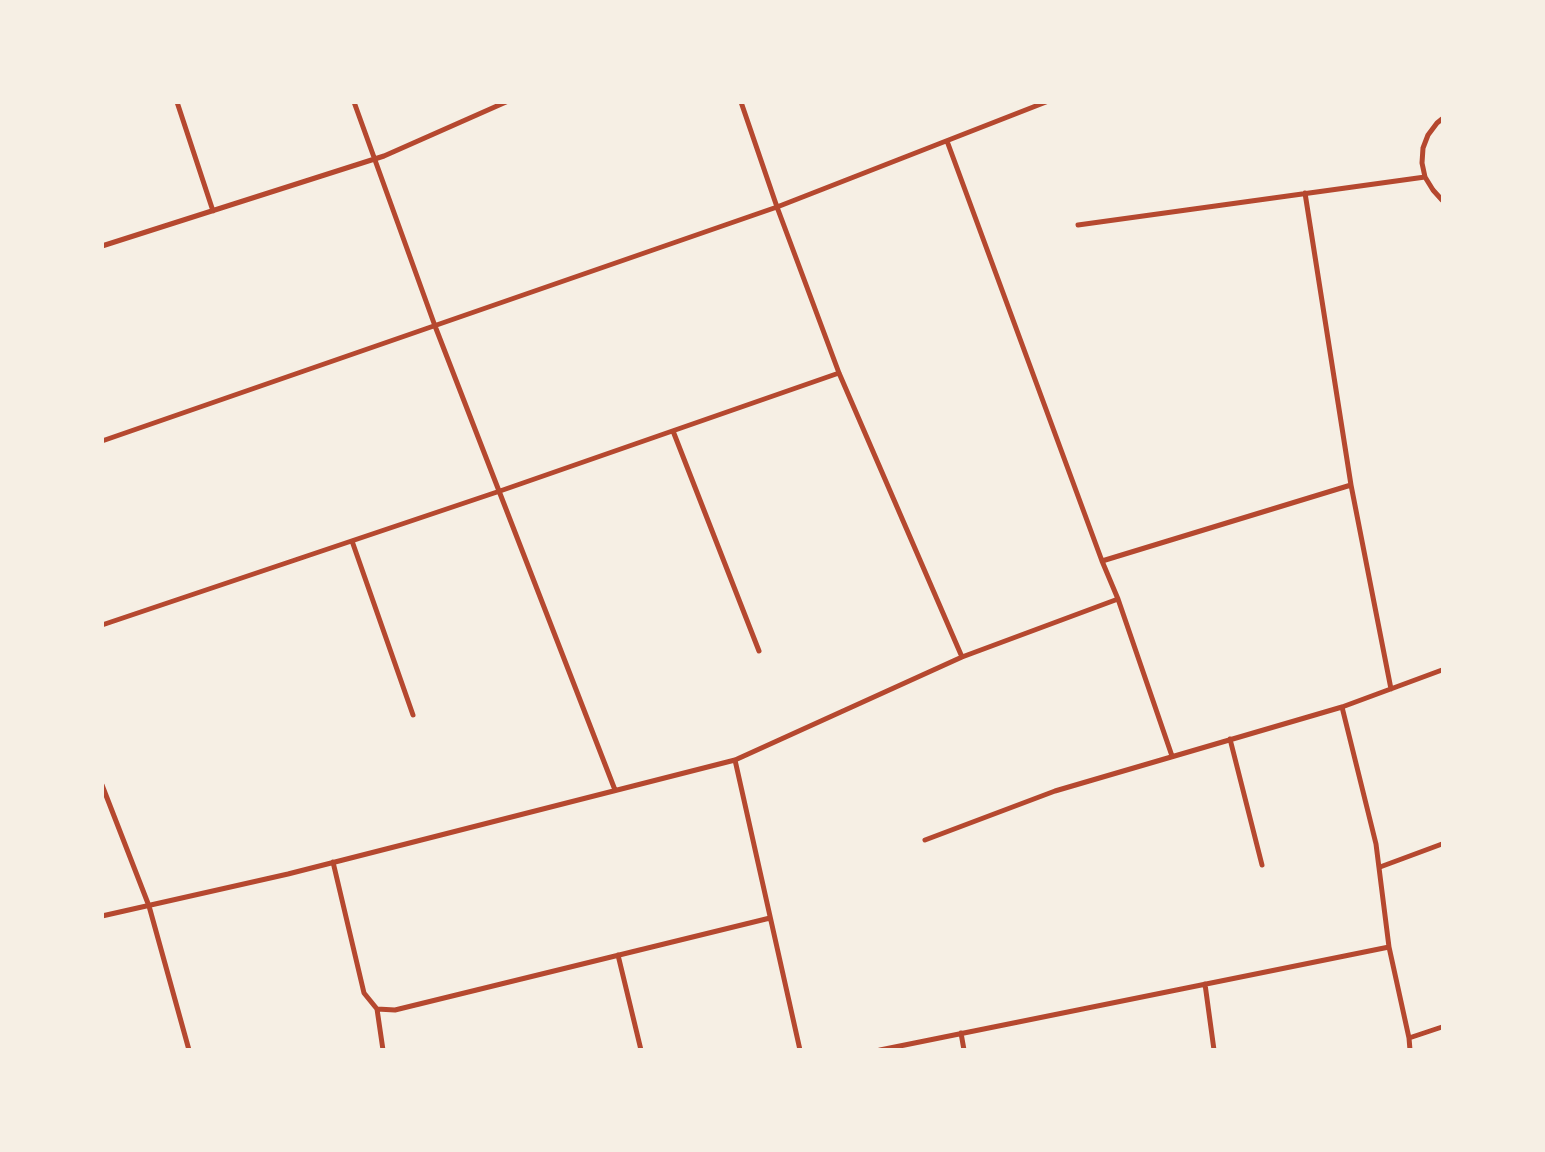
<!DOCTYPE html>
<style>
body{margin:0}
#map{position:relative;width:1545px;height:1152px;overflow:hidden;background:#f6efe4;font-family:Overpass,sans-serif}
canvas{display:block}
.frame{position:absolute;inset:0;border:104px solid #f6efe4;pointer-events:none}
</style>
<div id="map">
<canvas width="1545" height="1152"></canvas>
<div class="frame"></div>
</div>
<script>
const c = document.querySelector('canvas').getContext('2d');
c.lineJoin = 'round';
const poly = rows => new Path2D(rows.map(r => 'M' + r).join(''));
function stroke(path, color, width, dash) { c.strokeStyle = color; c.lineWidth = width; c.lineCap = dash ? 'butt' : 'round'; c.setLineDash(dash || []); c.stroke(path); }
const minor = poly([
 [177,102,213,211],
 [354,102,435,326,615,790],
 [1442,119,1437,123,1428,135,1423,148,1422,163,1425,177,1433,190,1442,200],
 [947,141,1102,561],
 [1305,193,1351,485],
 [1078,225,1425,177],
 [102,246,384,156,506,102],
 [673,431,759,651],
 [102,441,777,207,1046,102],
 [352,541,413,715],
 [1118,599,1172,756],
 [102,625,500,491,839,373],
 [962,657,1118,599,1102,561,1351,485,1391,689],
 [1342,707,1376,844,1389,947],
 [1230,739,1262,865],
 [735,760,800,1050],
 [102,785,149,906,189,1050],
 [925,840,1055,791,1342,707,1442,670],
 [333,862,364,993,377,1009,395,1010,770,918],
 [1380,867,1442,844],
 [102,916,288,874,735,760,962,657,839,373,777,207,741,102],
 [618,955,641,1050],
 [1205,984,1214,1050],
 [377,1009,383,1050],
 [961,1033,964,1050],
 [1409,1038,1410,1050],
 [880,1050,1389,947,1409,1038,1442,1027]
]);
stroke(minor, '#b5482f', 5);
</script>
